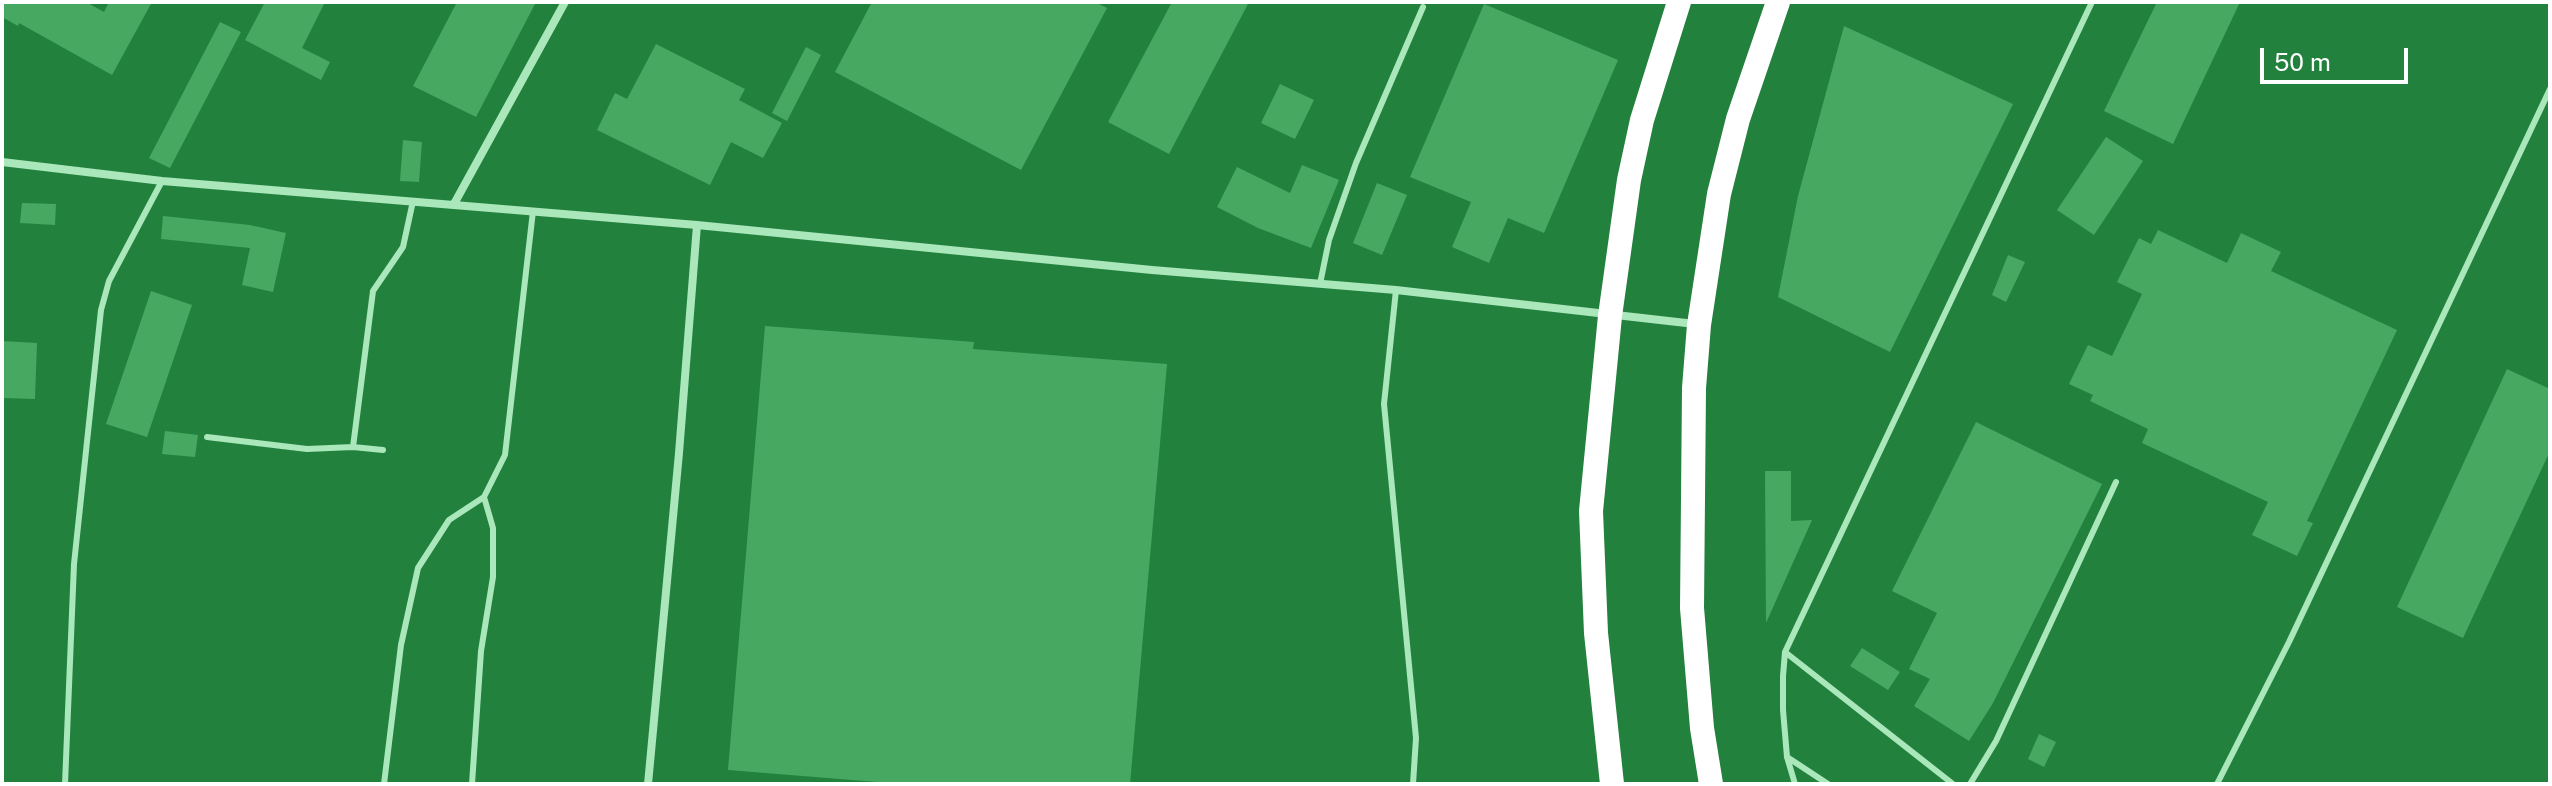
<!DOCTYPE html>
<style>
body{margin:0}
#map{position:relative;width:2552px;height:786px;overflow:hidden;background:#23813e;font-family:"Public Sans",sans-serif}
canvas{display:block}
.frame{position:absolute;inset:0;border:4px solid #fff;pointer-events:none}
.scale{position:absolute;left:2260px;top:48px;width:148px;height:36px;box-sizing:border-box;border:4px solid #fff;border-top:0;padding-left:10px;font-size:24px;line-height:28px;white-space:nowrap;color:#fff;-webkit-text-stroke:6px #23813e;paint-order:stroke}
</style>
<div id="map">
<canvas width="2552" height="786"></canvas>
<div class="frame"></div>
<div class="scale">50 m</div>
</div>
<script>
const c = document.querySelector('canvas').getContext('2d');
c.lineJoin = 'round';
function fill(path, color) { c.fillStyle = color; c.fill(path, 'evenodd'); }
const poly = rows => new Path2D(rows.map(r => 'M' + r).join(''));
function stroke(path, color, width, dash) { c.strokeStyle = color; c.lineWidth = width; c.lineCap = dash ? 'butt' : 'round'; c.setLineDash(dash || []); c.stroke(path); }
const building = poly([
 [2,2,86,2,104,12,109,2,152,2,112,75,19,23,18,26,2,17],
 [265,2,325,2,302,48,330,62,321,80,245,40],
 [457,2,536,2,476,117,413,86],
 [872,2,1095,2,1107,8,1021,170,835,72],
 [1172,2,1249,2,1169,154,1108,122],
 [2157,2,2240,2,2173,144,2104,111],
 [1484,4,1618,60,1544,233,1508,218,1489,263,1452,247,1471,202,1410,177],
 [220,22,241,32,170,168,149,158],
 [1844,26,2013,104,1890,352,1778,297,1798,196],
 [656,44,745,89,739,100,782,123,763,158,731,142,710,185,597,130,615,93,627,99],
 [806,47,821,55,787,121,772,113],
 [1280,84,1314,100,1295,139,1261,123],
 [2106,137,2143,161,2094,235,2057,210],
 [403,140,422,142,419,182,400,181],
 [1302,165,1339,180,1311,248,1258,228,1217,207,1237,167,1290,193],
 [1377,183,1407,195,1382,255,1353,243],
 [22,203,56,204,55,225,20,223],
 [163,216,250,225,286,233,273,292,242,285,250,248,161,239],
 [2158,230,2227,263,2241,233,2281,252,2271,271,2397,330,2307,521,2313,523,2297,556,2252,535,2268,502,2142,443,2148,429,2090,401,2093,395,2069,384,2088,345,2112,356,2142,294,2117,282,2139,238,2151,244],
 [2008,255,2025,262,2006,302,1992,295],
 [151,291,192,305,147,437,106,424],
 [765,326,974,342,973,349,1167,364,1130,784,902,784,728,770],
 [2,341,37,343,35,399,2,398],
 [2507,369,2550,389,2550,451,2463,638,2397,607],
 [1976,422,2102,484,1993,703,1969,741,1914,706,1930,679,1909,669,1937,613,1892,591],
 [165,431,198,435,195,457,162,454],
 [1765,471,1791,471,1791,521,1812,520,1766,623],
 [1862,648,1900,672,1888,690,1850,666],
 [2039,734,2056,742,2044,767,2028,759]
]);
const lane = poly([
 [1320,284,1329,240,1356,163,1423,7],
 [1396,290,1384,404,1416,738,1413,784],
 [207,437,307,449,353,447,383,450],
 [353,447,373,291,403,247,413,201],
 [484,497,505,455,533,211],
 [1785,652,1953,784],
 [1787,757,1828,784],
 [65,784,74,564,101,310,109,281,162,181],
 [384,784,401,645,418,568,449,520,484,497,493,528,493,577,481,651,472,784],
 [1795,784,1787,757,1783,710,1783,676,1785,652,2092,2],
 [1970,784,1996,741,2116,482],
 [2217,784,2289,642,2550,89]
]);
const street = poly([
 [2,162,162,181,697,225,1152,270,1396,290,1695,324],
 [454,204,565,2],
 [648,784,679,453,697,225]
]);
const highway = poly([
 [1612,784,1596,633,1591,511,1610,316,1629,180,1642,120,1679,2],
 [1711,784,1702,728,1692,608,1694,388,1699,325,1719,194,1738,119,1778,2]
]);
fill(building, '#47a862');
stroke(lane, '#aae7bb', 6);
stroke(street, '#aae7bb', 8);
stroke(highway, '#fff', 24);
</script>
